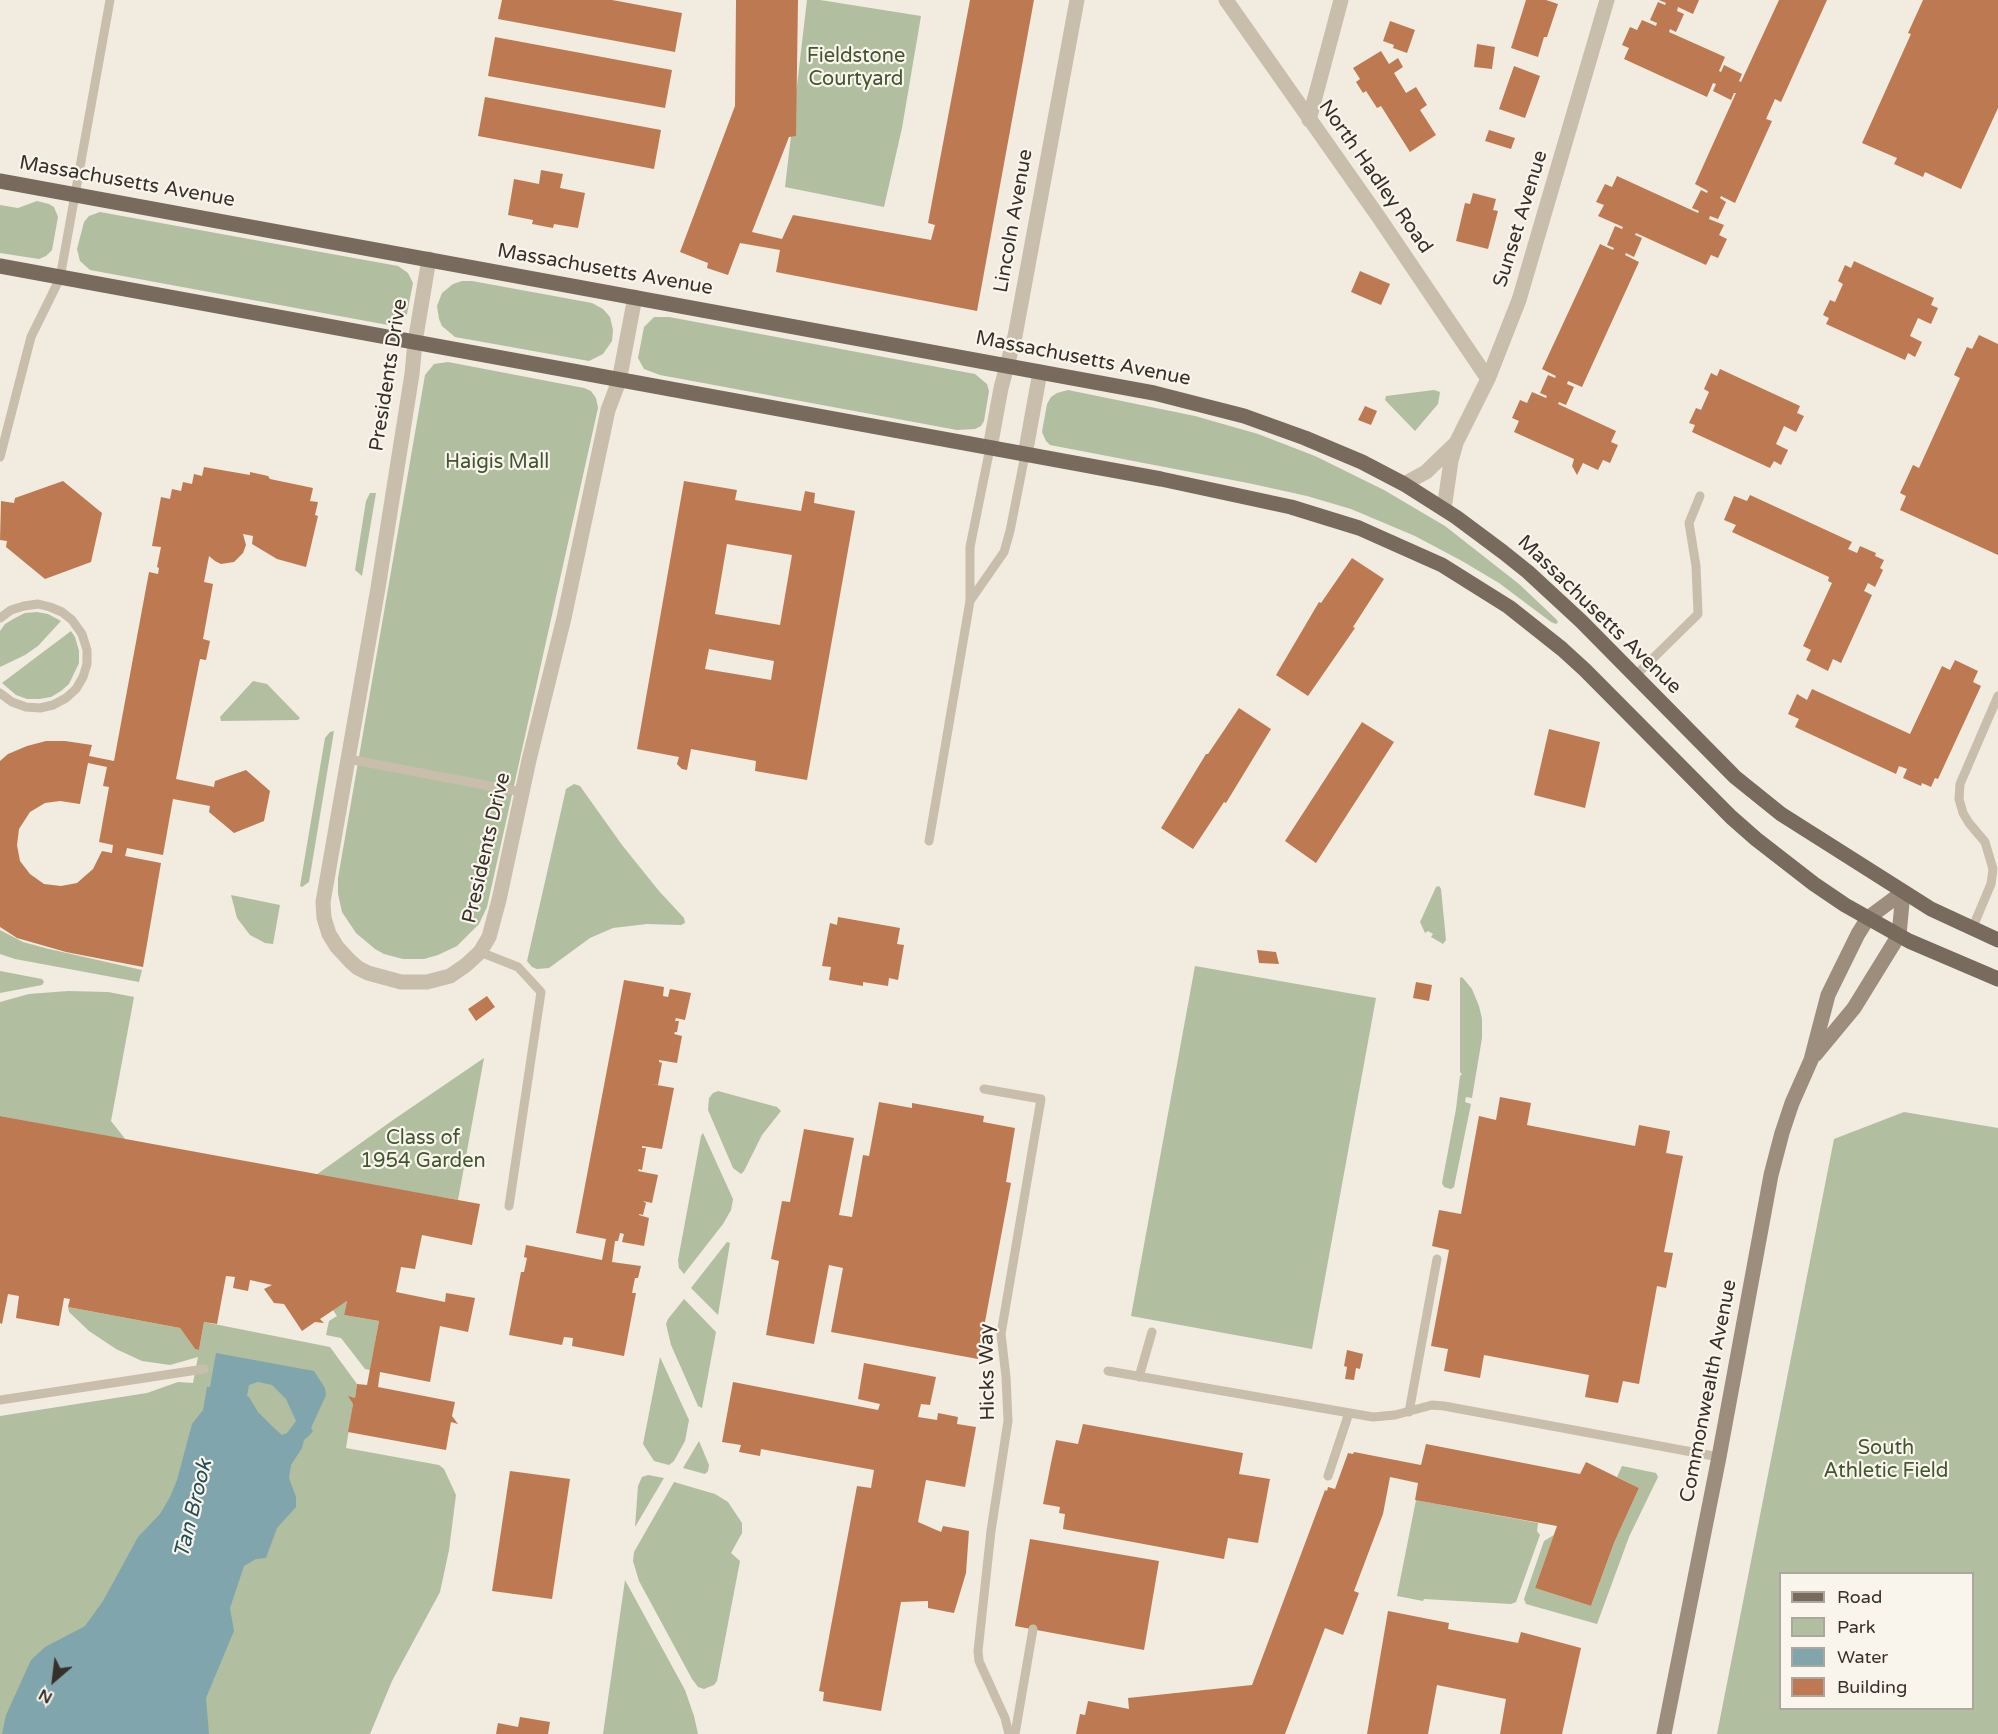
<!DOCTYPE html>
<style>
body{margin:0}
#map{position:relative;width:1998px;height:1734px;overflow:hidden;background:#f1ebe0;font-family:"Varela Round",sans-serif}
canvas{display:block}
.legend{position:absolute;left:1779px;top:1572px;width:195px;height:138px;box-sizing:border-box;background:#f9f5ec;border:2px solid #aba69e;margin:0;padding:8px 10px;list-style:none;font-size:18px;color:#37302a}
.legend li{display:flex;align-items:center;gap:12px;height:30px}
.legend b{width:30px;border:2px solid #aba69e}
.north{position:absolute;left:24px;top:1650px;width:60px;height:60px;-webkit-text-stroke:4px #f9f5ec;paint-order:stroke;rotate:208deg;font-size:16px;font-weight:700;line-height:24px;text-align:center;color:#37302a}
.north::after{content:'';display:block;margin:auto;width:21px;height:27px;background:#37302a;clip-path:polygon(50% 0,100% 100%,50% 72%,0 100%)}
</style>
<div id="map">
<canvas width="1998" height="1734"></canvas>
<ul class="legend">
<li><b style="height:8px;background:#786a5d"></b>Road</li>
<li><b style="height:16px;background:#b1bfa0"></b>Park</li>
<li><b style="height:16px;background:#81a5ac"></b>Water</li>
<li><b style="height:16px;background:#bd7a52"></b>Building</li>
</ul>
<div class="north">N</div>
</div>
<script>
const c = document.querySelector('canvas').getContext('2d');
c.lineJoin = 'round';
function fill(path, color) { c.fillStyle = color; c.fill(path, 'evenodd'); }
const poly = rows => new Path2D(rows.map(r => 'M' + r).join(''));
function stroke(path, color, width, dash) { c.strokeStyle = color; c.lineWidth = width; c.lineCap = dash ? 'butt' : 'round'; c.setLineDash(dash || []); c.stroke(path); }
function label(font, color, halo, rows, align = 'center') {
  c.font = font + ' "Varela Round",sans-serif'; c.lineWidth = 4.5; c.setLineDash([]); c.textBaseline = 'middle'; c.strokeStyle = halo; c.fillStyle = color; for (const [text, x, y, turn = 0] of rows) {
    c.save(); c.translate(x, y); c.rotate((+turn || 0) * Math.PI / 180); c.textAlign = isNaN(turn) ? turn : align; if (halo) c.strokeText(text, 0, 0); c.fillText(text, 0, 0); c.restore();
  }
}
const green = poly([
 [807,0,820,0,921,16,902,128,884,207,785,187],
 [37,201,49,204,54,207,58,217,52,250,46,256,39,259,0,253,0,205,18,208],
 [100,212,398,266,408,273,413,283,407,314,396,324,388,325,90,270,80,261,77,249,84,222,89,216],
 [462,281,472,281,592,303,603,309,610,317,613,330,612,341,603,354,589,361,455,337,442,326,439,319,437,306,442,293,453,284],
 [654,317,669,317,975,374,987,384,989,391,984,421,981,426,975,429,957,430,660,375,644,369,638,358,644,327],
 [448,362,584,388,591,391,596,398,598,408,487,907,479,924,457,946,438,955,424,959,403,959,384,954,375,949,356,933,342,912,338,894,338,878,425,375,434,364],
 [1068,390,1195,416,1258,434,1315,456,1384,490,1445,526,1519,584,1556,619,1558,622,1556,624,1551,622,1499,583,1462,561,1415,536,1351,509,1307,496,1248,483,1050,445,1046,441,1042,432,1047,404,1051,397,1057,393],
 [1434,390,1440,392,1438,404,1415,431,1385,400,1386,396],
 [370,493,376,493,362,576,355,570,366,501],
 [37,612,48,614,61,621,38,646,25,655,0,667,0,631,5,624,15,618,25,613],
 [71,631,75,637,79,651,79,663,69,684,61,691,51,697,39,699,27,699,16,695,2,683],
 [253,681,267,684,300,718,298,720,221,721,220,717],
 [334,731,309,882,302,887,300,886,325,738,330,732],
 [574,784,580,786,622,845,659,891,684,918,685,923,681,925,647,924,613,928,590,938,549,968,537,969,532,967,527,961,566,789],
 [1439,886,1441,889,1446,940,1443,944,1431,937,1433,934,1428,931,1425,933,1420,922,1436,887],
 [231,895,280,905,273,944,265,943,250,935,237,918],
 [0,930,23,942,49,949,142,970,139,982,15,959,0,954],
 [1195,966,1376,998,1312,1349,1131,1316],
 [0,971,42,979,44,982,42,985,0,993],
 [1462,977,1472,989,1479,1006,1482,1019,1482,1038,1472,1098,1466,1097,1465,1102,1471,1104,1454,1187,1451,1189,1444,1187,1442,1183,1456,1109,1460,1076,1462,1074,1460,1072,1460,978],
 [68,991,108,992,134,997,111,1121,126,1140,0,1116,0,1002,29,994],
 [484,1058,458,1200,316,1175,393,1120],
 [718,1091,777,1107,781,1111,762,1135,744,1171,741,1174,733,1168,708,1110,709,1098,713,1093],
 [1904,1112,1998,1128,1998,1734,1717,1734,1834,1139],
 [1780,1574,1972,1574,1972,1708,1780,1708],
 [703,1133,733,1199,731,1210,723,1224,684,1274,679,1268,678,1260,701,1136],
 [727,1242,730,1243,718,1315,691,1288],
 [684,1299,716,1332,702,1408,698,1406,671,1345,666,1324,668,1319],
 [347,1301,344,1315,379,1321,370,1370,365,1369,341,1338,326,1335,329,1321,337,1316,333,1310],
 [68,1307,180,1328,195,1349,199,1350,204,1322,330,1347,357,1384,355,1398,349,1397,353,1404,346,1448,439,1465,444,1469,456,1495,449,1550,440,1592,392,1681,370,1734,0,1734,0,1416,147,1393,178,1382,193,1383,198,1357,170,1365,142,1361,116,1349,89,1331,69,1312],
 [660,1357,689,1420,685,1441,674,1461,669,1465,654,1461,643,1444],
 [699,1441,709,1465,708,1471,705,1474,683,1468],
 [1622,1466,1656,1473,1658,1477,1629,1537,1597,1624,1526,1604,1524,1599,1544,1541,1554,1535,1535,1588,1591,1606,1614,1543,1639,1488,1617,1477],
 [648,1475,664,1478,635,1527,638,1486,642,1477],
 [674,1482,715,1494,728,1502,742,1523,742,1533,731,1553,740,1561,717,1681,714,1685,704,1689,698,1687,692,1679,639,1581,633,1561,634,1552],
 [1416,1500,1538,1523,1537,1531,1540,1535,1516,1602,1511,1604,1424,1599,1423,1601,1397,1596],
 [625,1580,685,1690,694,1716,698,1734,603,1734]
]);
const water = poly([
 [216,1353,314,1371,325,1388,326,1395,311,1428,313,1431,310,1435,304,1440,302,1448,291,1465,289,1478,296,1497,296,1507,277,1528,266,1558,256,1559,244,1566,230,1608,234,1631,206,1698,209,1734,2,1734,6,1715,31,1660,45,1647,85,1626,103,1601,138,1537,160,1514,170,1497,177,1480,192,1424,203,1410,207,1387,210,1387],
 [258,1382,272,1385,286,1399,296,1421,287,1433,282,1435,274,1428,258,1412,249,1397,247,1396,249,1385]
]);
const building = poly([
 [502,0,612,0,682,13,675,52,498,19],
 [736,0,798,0,796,136,789,137,752,232,782,239,793,215,931,240,935,225,928,223,970,0,1034,0,977,311,776,272,780,250,740,243,728,275,707,268,708,263,680,252,735,106],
 [1526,0,1546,0,1558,4,1547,37,1544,37,1538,57,1511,48],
 [1659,0,1699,0,1693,14,1678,7,1677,11,1684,14,1676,32,1670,29,1669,32,1725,57,1719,71,1721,72,1724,65,1742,74,1739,81,1741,82,1779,0,1827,0,1781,102,1775,99,1766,119,1772,121,1735,203,1721,196,1720,198,1726,202,1718,219,1710,216,1709,219,1724,225,1719,235,1727,239,1718,258,1711,255,1706,265,1636,233,1635,235,1642,238,1634,257,1626,253,1625,255,1639,262,1582,387,1568,381,1567,384,1574,387,1566,405,1559,402,1558,404,1616,431,1611,442,1618,445,1610,463,1603,460,1598,470,1583,463,1577,475,1572,466,1574,459,1514,432,1519,421,1512,418,1520,400,1527,403,1532,392,1546,398,1547,396,1540,393,1548,375,1555,378,1556,376,1542,369,1600,244,1613,250,1614,248,1607,245,1615,226,1622,229,1623,227,1598,216,1604,205,1596,202,1605,184,1612,187,1617,176,1698,213,1699,211,1692,208,1701,190,1707,193,1708,191,1695,184,1736,93,1734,93,1731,100,1713,91,1716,84,1713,83,1707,97,1624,59,1629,48,1622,45,1630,27,1637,30,1642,20,1656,26,1657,23,1650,20,1658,2,1665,5,1666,3],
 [1923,0,1998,0,1998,108,1961,189,1925,172,1923,177,1894,164,1897,158,1862,143,1911,34,1908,33],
 [1390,21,1415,30,1407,53,1393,48,1394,45,1383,41],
 [495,37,672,70,665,108,488,76],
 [1477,44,1495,47,1492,69,1474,67],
 [1381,51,1389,64,1398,58,1403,67,1394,73,1406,93,1416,87,1427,105,1420,110,1436,135,1410,152,1381,106,1377,108,1366,91,1363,93,1356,82,1360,79,1353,68],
 [1514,66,1540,76,1525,118,1499,109],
 [485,97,661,130,654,169,478,136],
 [1489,130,1515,138,1511,149,1485,141],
 [541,170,563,174,560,188,585,193,578,228,554,224,553,228,532,224,533,220,508,215,514,179,539,184],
 [1473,193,1496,199,1493,210,1498,211,1488,249,1456,241,1465,203,1470,204],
 [1854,261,1934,298,1931,305,1938,308,1931,324,1918,318,1910,336,1922,342,1915,357,1908,353,1905,360,1826,324,1829,318,1823,315,1830,300,1835,302,1843,284,1838,281,1845,265,1851,268],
 [1360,271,1390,284,1381,305,1351,292],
 [1979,335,1998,344,1998,555,1900,510,1906,496,1900,493,1913,465,1919,468,1960,378,1954,375,1967,347,1972,349],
 [1720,369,1800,406,1797,413,1804,416,1796,432,1784,426,1776,444,1788,450,1781,465,1774,461,1770,468,1692,432,1695,425,1689,423,1696,408,1701,410,1709,392,1704,389,1711,373,1717,376],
 [1365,406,1377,411,1371,425,1358,420],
 [204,467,250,475,250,472,268,476,270,479,313,488,310,501,318,502,315,515,318,516,306,567,277,559,252,544,253,536,243,534,246,545,243,553,234,562,221,564,215,561,209,556,204,582,213,584,203,639,210,641,206,660,200,659,176,779,214,787,215,781,246,770,270,791,264,821,234,833,209,812,210,806,173,799,163,855,127,848,125,856,161,863,143,967,66,952,17,938,0,927,0,761,8,754,27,746,46,741,65,741,92,745,89,756,114,761,149,572,158,574,159,568,157,567,161,547,152,546,161,497,170,499,172,489,181,491,183,482,192,484,194,474,202,476],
 [88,763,107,767,103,786,109,787,99,842,113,845,112,853,102,851,93,869,77,883,61,886,44,884,30,874,20,861,17,845,19,829,30,812,45,803,60,801,80,804],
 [63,481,102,513,91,562,45,579,6,547,7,541,0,540,1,501,14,503,15,498],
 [684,481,737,490,735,500,801,511,805,491,815,493,814,503,855,511,807,780,755,771,756,761,691,749,687,770,682,769,677,764,679,757,637,749],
 [727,544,792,555,780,625,715,614],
 [709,649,774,661,771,680,705,669],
 [1750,495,1852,542,1848,549,1857,553,1860,546,1876,553,1875,556,1884,560,1880,568,1883,570,1875,587,1868,583,1864,591,1872,595,1841,663,1833,659,1828,671,1806,660,1811,650,1803,646,1832,583,1828,581,1829,577,1732,532,1736,525,1724,520,1734,496,1747,501],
 [1352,558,1384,579,1353,627,1355,628,1308,696,1276,675,1319,602,1321,603],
 [1955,660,1978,671,1973,682,1981,686,1938,779,1935,778,1931,787,1922,783,1921,786,1903,778,1907,769,1899,766,1896,774,1795,727,1799,719,1788,714,1797,694,1807,700,1812,689,1910,734,1942,666,1950,670],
 [1239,708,1271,729,1226,803,1224,802,1193,849,1161,828,1206,754,1208,754],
 [1362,722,1394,742,1316,863,1285,841],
 [1549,729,1600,742,1585,808,1534,795],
 [838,917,900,928,897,944,904,945,898,980,889,978,888,986,863,982,863,986,829,980,831,967,822,966,830,923,837,925],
 [1257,950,1276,952,1279,964,1259,963],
 [624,980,664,987,663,996,668,997,670,989,691,993,685,1020,676,1018,675,1021,679,1021,677,1032,675,1032,674,1034,682,1036,677,1063,659,1060,659,1062,662,1063,658,1085,651,1084,674,1088,662,1149,642,1146,642,1148,646,1148,642,1170,639,1169,638,1171,658,1175,652,1203,643,1201,646,1203,643,1215,639,1214,639,1215,649,1218,644,1246,622,1242,624,1234,620,1233,618,1241,615,1241,612,1262,641,1266,638,1278,635,1278,632,1293,636,1293,624,1356,572,1346,573,1338,564,1337,562,1345,509,1335,521,1272,524,1272,527,1258,524,1257,526,1245,602,1260,606,1239,576,1233],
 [1416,982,1432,985,1429,1001,1413,998],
 [487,996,495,1007,476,1021,468,1009],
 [1500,1097,1531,1103,1527,1125,1635,1146,1639,1125,1670,1131,1666,1153,1683,1156,1664,1252,1673,1253,1666,1288,1657,1286,1639,1384,1623,1381,1618,1403,1585,1397,1589,1375,1484,1355,1480,1378,1444,1371,1448,1349,1431,1346,1449,1250,1432,1246,1439,1210,1461,1214,1479,1116,1496,1120],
 [879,1102,912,1108,912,1103,984,1116,983,1122,1015,1128,1006,1182,1011,1183,978,1359,831,1332,843,1268,829,1265,814,1344,766,1335,779,1261,771,1259,782,1201,790,1202,804,1129,854,1138,839,1215,852,1217,863,1155,869,1156],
 [0,1116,480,1204,472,1245,422,1235,415,1269,401,1267,396,1292,445,1302,446,1293,475,1298,468,1332,440,1326,430,1382,380,1372,378,1387,455,1402,452,1416,458,1424,451,1422,446,1450,348,1432,353,1404,348,1396,355,1398,357,1384,367,1385,379,1321,344,1315,347,1301,320,1319,324,1323,315,1322,302,1331,284,1304,274,1303,264,1289,272,1285,250,1280,248,1291,233,1288,235,1277,226,1276,217,1324,204,1322,199,1350,195,1349,180,1328,68,1307,70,1299,64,1298,59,1326,16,1318,19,1296,8,1294,2,1324,0,1323],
 [1347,1350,1363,1354,1360,1369,1356,1368,1354,1380,1345,1379,1347,1367,1344,1366],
 [864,1363,936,1377,930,1405,921,1404,918,1417,937,1420,938,1413,958,1417,957,1424,976,1427,965,1487,926,1480,918,1522,941,1532,943,1526,969,1531,966,1573,954,1613,928,1608,928,1601,901,1602,881,1711,823,1701,824,1692,819,1691,857,1486,871,1488,874,1470,761,1449,760,1456,739,1452,741,1445,722,1442,733,1382,878,1410,880,1404,858,1399],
 [1083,1424,1243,1453,1239,1474,1270,1479,1258,1543,1228,1538,1224,1559,1063,1529,1065,1514,1059,1513,1060,1507,1043,1504,1051,1463,1056,1440,1078,1444],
 [1426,1444,1580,1474,1586,1462,1639,1488,1614,1543,1591,1606,1535,1588,1557,1526,1415,1500,1418,1483,1390,1477,1383,1514,1354,1591,1359,1593,1343,1635,1325,1628,1285,1734,1076,1734,1080,1714,1085,1715,1088,1701,1129,1709,1128,1698,1252,1685,1325,1490,1327,1491,1328,1487,1335,1489,1348,1453,1353,1454,1354,1452,1421,1465],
 [510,1471,570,1479,552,1599,492,1591],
 [1030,1539,1159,1561,1144,1650,1015,1626],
 [1388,1611,1449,1623,1448,1629,1518,1643,1521,1632,1581,1648,1562,1734,1500,1734,1506,1699,1437,1685,1428,1734,1367,1734],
 [520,1717,550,1722,548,1734,496,1734,498,1723,518,1727]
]);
const service = poly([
 [0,457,31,337,60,278,110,0],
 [970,601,1004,552,1010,531,1025,455],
 [0,618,11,610,24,606,38,604,50,607,62,612,72,620,82,634,87,650,87,664,83,677,76,689,66,698,53,705,40,708,26,707,12,702,0,693],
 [1635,676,1698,614,1696,566,1689,523,1700,496],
 [348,759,522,792],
 [929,841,970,601,970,547,990,448],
 [1972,929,1991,884,1993,869,1985,842,1969,823,1963,813,1959,799,1960,784,1998,696],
 [480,952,518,967,541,992,509,1206],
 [984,1089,1041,1099,1001,1334,1006,1377,1008,1421,991,1531,978,1651,979,1661,1005,1718,1009,1734],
 [1108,1371,1373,1417,1395,1415,1432,1405,1444,1406,1719,1457],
 [1139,1377,1152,1332],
 [0,1400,204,1369],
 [1409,1412,1437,1259],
 [1328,1476,1349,1413],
 [1015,1734,1033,1629]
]);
const minor = poly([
 [1226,0,1380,219,1488,379],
 [1309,120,1341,0],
 [429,259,415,342,412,374,378,588,323,902,324,918,329,934,337,947,350,961,358,968,368,973,401,982,427,982,450,976,466,965,480,952,489,937,499,900,529,760,564,618,608,410,619,381,635,297],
 [1404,484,1426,472,1454,445],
 [1444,509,1451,461,1456,443,1488,379,1519,300,1607,0]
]);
const tertiary = poly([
 [990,448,1001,388,1015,336,1077,0],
 [1025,455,1040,372]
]);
const secondary = poly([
 [1815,1055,1854,1008,1899,935,1903,892],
 [1664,1734,1719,1457,1771,1175,1782,1133,1792,1103,1811,1060,1828,995,1858,934,1868,918,1903,892]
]);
const primary = poly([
 [0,181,1154,393,1244,416,1305,438,1362,462,1404,484,1456,517,1503,552,1528,572,1581,621,1735,777,1781,814,1931,909,1998,940],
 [0,266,1161,479,1291,507,1359,528,1442,565,1509,607,1562,649,1585,670,1731,817,1756,839,1814,884,1845,905,1909,941,1998,979]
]);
const parkNames = [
 ["Fieldstone",856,57],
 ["Courtyard",856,80],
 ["Haigis Mall",497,463],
 ["Class of",423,1139],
 ["1954 Garden",423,1162],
 ["South",1886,1449],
 ["Athletic Field",1886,1472]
];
const streetNames = [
 ["North Hadley Road",1375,177,55],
 ["Massachusetts Avenue",127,182,10],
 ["Sunset Avenue",1521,219,-73],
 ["Lincoln Avenue",1014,221,-80],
 ["Massachusetts Avenue",605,270,10],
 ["Massachusetts Avenue",1083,359,11],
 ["Presidents Drive",389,375,-81],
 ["Massachusetts Avenue",1599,615,44],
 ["Presidents Drive",487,848,-77],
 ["Hicks Way",988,1372,-91],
 ["Commonwealth Avenue",1709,1391,-79]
];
const waterNames = [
 ["Tan Brook",194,1509,-76]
];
fill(green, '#b1bfa0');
fill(water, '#81a5ac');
fill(building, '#bd7a52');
stroke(service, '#c9bdac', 9);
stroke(minor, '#c9bdac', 15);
stroke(tertiary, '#c9bdac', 15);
stroke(secondary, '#9c8d7d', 15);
stroke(primary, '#786a5d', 15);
label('20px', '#425430', '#f9f5ec', parkNames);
label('20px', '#37302a', '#f9f5ec', streetNames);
label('italic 21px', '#234c56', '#f9f5ec', waterNames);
</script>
